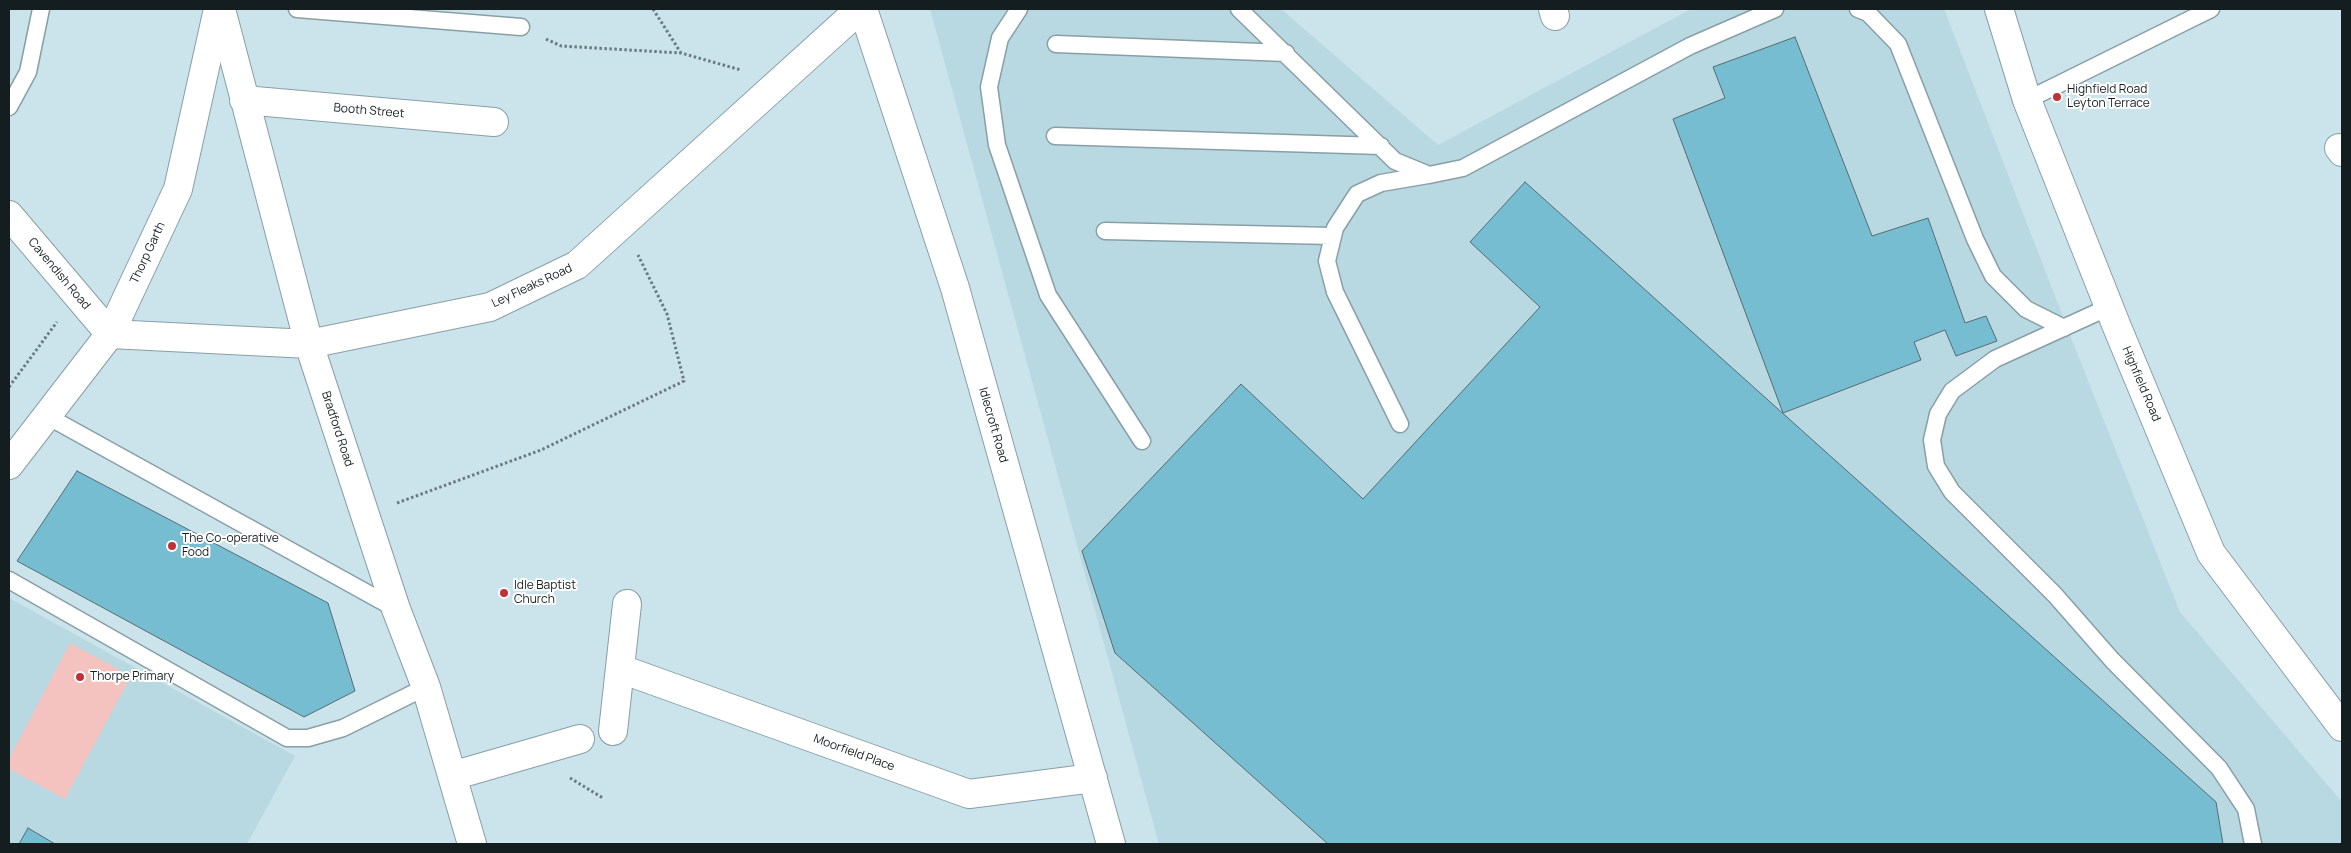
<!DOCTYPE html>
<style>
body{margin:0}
#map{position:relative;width:2351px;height:853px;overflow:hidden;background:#cbe3ea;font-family:Manrope,sans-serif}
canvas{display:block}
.frame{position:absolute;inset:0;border:10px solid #141d20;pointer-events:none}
</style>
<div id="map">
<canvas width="2351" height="853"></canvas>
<div class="frame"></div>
</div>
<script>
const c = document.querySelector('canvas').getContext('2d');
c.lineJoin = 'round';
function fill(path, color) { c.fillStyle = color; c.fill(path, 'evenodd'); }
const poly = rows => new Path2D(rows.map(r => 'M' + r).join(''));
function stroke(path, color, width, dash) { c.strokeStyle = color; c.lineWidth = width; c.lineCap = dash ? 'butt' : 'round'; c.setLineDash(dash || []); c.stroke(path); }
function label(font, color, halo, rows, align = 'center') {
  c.font = font + ' Manrope,sans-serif'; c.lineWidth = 4; c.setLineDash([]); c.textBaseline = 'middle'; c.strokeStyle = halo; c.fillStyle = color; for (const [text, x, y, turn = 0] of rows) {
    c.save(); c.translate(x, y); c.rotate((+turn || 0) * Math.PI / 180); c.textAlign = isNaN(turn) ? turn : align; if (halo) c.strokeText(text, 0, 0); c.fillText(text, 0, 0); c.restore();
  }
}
const built = poly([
 [930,9,1281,9,1438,145,1691,9,1944,9,2077,353,2180,612,2342,802,2342,844,1159,844],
 [9,598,295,756,247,844,9,844]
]);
const green = poly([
 [70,643,131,676,65,799,9,769,9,759]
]);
const building = poly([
 [1795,37,1872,236,1928,218,1965,323,1986,316,1997,341,1956,356,1945,330,1914,342,1921,360,1783,413,1673,119,1725,98,1713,67,1795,37],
 [1525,182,2216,802,2223,844,1328,844,1115,653,1082,551,1241,384,1363,499,1540,307,1470,242,1525,182],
 [77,471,328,603,355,691,304,717,17,561,77,471],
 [28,828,55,844,19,844,28,828]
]);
const path = poly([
 [653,9,681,53],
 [546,39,561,46,681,53,741,70],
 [9,387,57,322],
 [397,503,541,450,684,381,667,314,638,255],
 [570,778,603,798]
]);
const service = poly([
 [297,9,521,27],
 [1019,9,1000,38,989,87,997,145,1048,295,1142,441],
 [1239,9,1395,161,1429,175,1463,168,1690,46,1775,9],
 [1858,9,1868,13,1898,44,1975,239,1993,276,2026,309,2064,328],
 [1056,44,1286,53],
 [2027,100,2211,9],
 [9,107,28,72,41,9],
 [1055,136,1381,146],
 [1105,231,1333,236],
 [2109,307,1995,359,1952,391,1938,414,1932,440,1936,466,1952,492,2055,595,2112,660,2219,768,2246,809,2253,844],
 [47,416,396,609],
 [1400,424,1335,292,1327,261,1335,228,1357,194,1381,183,1428,175],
 [9,580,287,738,308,738,343,728,426,687]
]);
const minor = poly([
 [221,9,309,344,396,609,426,687,472,844],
 [1553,9,1555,16],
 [244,100,494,122],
 [2339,148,2342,152],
 [9,215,110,334,309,344,490,307,577,265,860,9],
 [621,669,969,794,1093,778],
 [613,731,627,604],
 [452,776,580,739]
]);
const tertiary = poly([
 [863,9,955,288,1111,844],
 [1999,9,2027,100,2117,327,2211,553,2342,727],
 [9,465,110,334,178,189,218,9]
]);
const markers = [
 [2057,97,5,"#c03138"],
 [172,546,5,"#c03138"],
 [504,593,5,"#c03138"],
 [80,677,5,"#c03138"]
];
const poiNames = [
 ["Highfield Road",2067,90],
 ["Leyton Terrace",2067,104],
 ["The Co-operative",182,539],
 ["Food",182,553],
 ["Idle Baptist",514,586],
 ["Church",514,600],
 ["Thorpe Primary",90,677]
];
const streetNames = [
 ["Booth Street",369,111,5],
 ["Thorp Garth",148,253,-65],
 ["Cavendish Road",59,274,50],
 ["Ley Fleaks Road",532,286,-25],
 ["Highfield Road",2141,384,67],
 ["Idlecroft Road",993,425,74],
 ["Bradford Road",337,429,72],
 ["Moorfield Place",854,753,20]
];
fill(built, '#b8d8e2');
fill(green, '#f4c3bf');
fill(building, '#77bdd1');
stroke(building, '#566c72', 1);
stroke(service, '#889fa6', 19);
stroke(minor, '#889fa6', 30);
stroke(tertiary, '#889fa6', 30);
stroke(path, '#6b7b80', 3, [2.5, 2.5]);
stroke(service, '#fff', 16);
stroke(minor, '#fff', 28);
stroke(tertiary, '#fff', 28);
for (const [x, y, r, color] of markers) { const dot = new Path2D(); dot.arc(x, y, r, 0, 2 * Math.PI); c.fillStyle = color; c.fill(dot); stroke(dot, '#fff', 2); }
label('12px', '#141d20', '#fff', poiNames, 'left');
label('12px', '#141d20', '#fff', streetNames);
</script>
